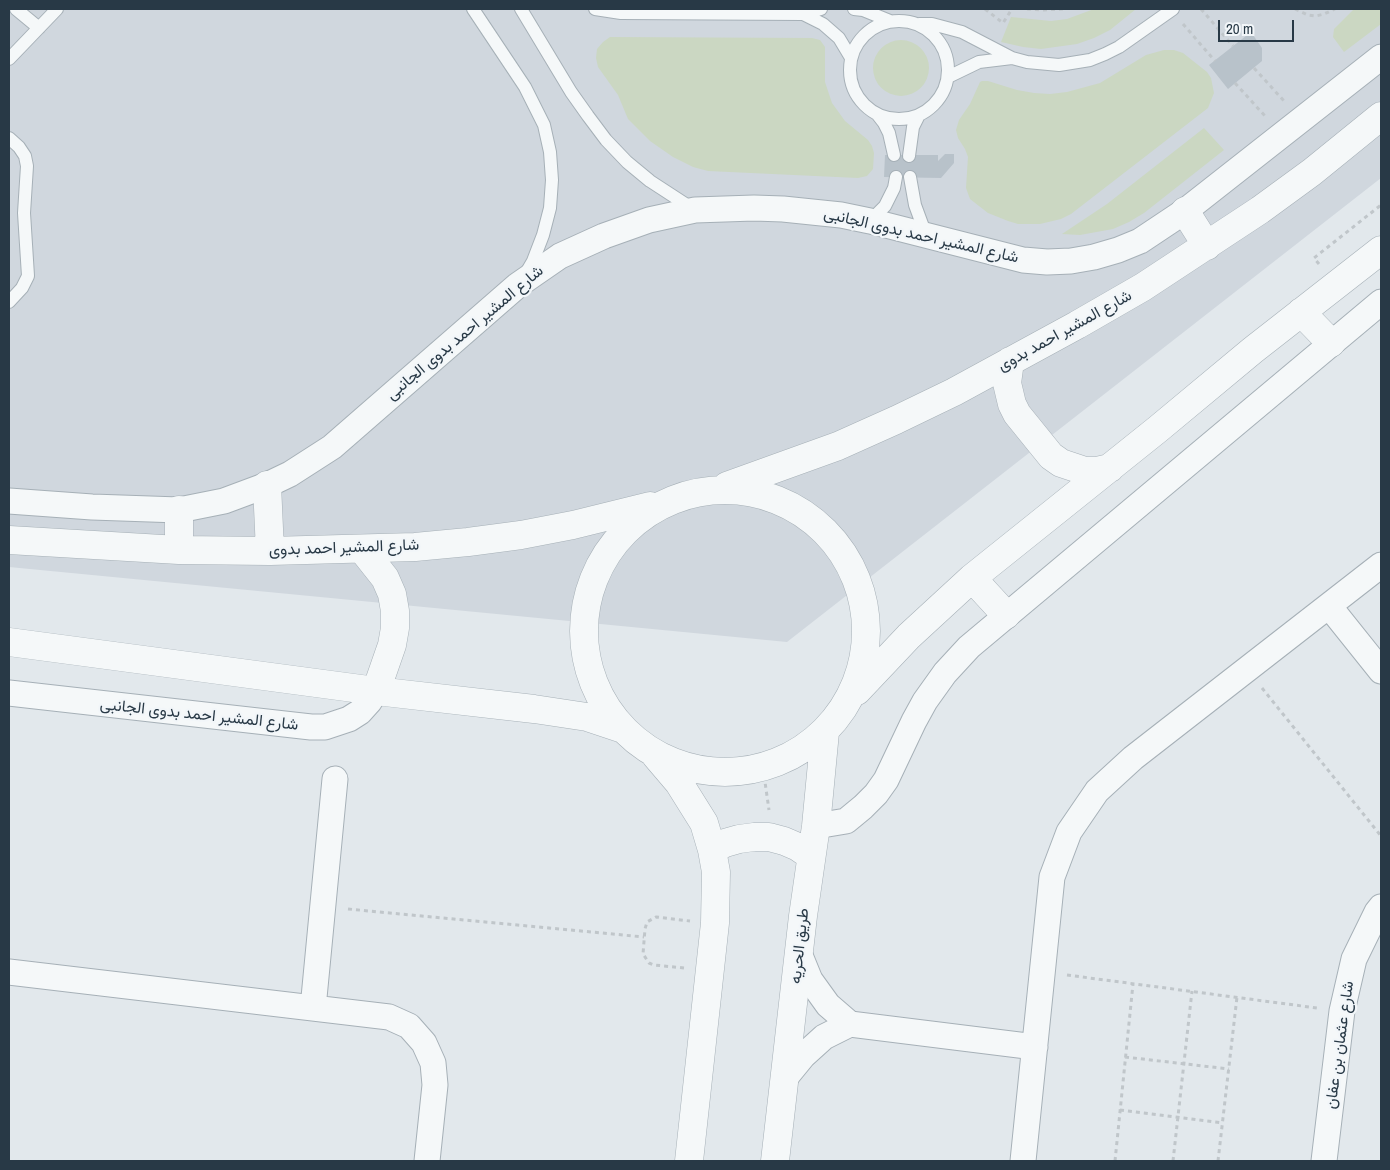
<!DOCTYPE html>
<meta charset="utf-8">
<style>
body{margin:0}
#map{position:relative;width:1390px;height:1170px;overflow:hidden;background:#e2e8ec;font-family:"Archivo Narrow",sans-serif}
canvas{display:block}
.frame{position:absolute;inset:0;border:10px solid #283946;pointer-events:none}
.scale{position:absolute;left:1218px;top:20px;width:76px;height:22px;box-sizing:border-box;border:2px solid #283946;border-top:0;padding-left:6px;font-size:15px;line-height:18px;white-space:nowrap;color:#283946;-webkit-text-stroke:4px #f2f6f9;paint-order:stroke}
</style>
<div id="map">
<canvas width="1390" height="1170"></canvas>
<div class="frame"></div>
<div class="scale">20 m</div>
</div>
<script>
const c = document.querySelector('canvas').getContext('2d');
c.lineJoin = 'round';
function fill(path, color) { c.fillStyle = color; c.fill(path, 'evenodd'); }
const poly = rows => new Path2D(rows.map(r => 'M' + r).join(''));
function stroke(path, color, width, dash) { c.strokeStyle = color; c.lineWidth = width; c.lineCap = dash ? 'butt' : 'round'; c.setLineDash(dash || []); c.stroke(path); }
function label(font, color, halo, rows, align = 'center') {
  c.font = font + ' "Archivo Narrow",Vazirmatn,sans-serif'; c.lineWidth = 4.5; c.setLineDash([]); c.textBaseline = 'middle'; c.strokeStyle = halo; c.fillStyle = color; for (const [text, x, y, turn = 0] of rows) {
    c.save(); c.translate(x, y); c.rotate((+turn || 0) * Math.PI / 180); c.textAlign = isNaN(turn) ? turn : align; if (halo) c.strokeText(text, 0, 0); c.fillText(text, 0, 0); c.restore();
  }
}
const built = poly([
 [9,9,1381,9,1381,178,787,642,9,567]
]);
const green = poly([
 [1094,9,1136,9,1110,30,1094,38,1077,44,1041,49,1023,47,1001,42,1011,17,1051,21,1067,19],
 [1354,9,1381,9,1381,24,1344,52,1333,37,1334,29],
 [610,37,812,38,820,40,825,47,825,82,832,103,845,121,868,140,872,146,874,153,873,169,867,176,858,178,708,171,693,167,673,157,650,141,628,119,618,95,598,67,596,58,597,49,603,42],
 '873 68a28 28 0 1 1 56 0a28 28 0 1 1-56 0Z',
 [1164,50,1174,50,1183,53,1207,72,1211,78,1214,93,1208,108,1071,214,1061,219,1040,224,1018,224,1008,221,988,213,970,199,966,188,968,157,965,149,958,138,956,130,959,120,970,104,980,82,982,81,988,81,1017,90,1034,93,1050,94,1067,92,1100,83,1146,55],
 [1204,128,1224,150,1144,213,1129,222,1113,229,1080,235,1062,234,1107,204]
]);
const building = poly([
 [1251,32,1262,48,1262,61,1228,89,1209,65],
 [945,154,954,154,954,163,941,178,884,177,885,155,938,155,938,161]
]);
const path = poly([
 [985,9,1003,23,1012,9],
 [1027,9,1041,10,1066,9],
 [1201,9,1233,46],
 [1295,9,1308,15,1316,16,1324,14,1335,9],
 [1183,24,1215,61],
 [1254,68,1284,101],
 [1235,83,1265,116],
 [1319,264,1314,258,1381,205],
 [1262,688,1381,836],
 [763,768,769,810],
 [348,909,644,937],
 [684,968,654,965,649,963,643,954,645,929,647,922,656,917,690,921],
 [1067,975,1317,1008],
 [1125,1057,1229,1069],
 [1120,1110,1223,1123],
 [1115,1161,1133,984],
 [1173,1161,1192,991],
 [1218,1161,1237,997]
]);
const service = poly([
 [16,9,39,28],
 [473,9,525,87,544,125,550,152,552,180,550,208,543,235,533,261,526,273],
 [521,9,571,92,588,116,606,140,627,162,650,181,693,209],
 [595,9,621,13,803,14,821,9],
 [854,9,863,10,890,21],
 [803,14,823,24,839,38,851,58],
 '850 70a49 49 0 1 1 98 0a49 49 0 1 1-98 0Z',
 [919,24,932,24,962,32,1012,58,1027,62,1059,65,1090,60,1105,54,1119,47,1173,9],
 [9,59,57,9],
 [948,77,979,62,1012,58],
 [877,114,884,123,889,133,894,155],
 [9,138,19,147,25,156,27,166,24,213,28,276,22,288,9,302],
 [909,156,913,127,919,115],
 [910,177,915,205,926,235],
 [870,221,885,206,894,188,896,177]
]);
const minor = poly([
 [9,501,92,507,179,510,224,501,267,485,290,474,332,447,518,285,560,256,604,236,649,220,695,210,754,208,783,209,841,215,870,221,1023,260,1047,262,1071,261,1094,257,1118,250,1140,241,1185,211,1381,57],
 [1329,606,1381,671],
 [9,693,311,727,325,727,349,719,360,712,369,702,376,691],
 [816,826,846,821,863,807,876,794,886,780,914,721,925,701,945,673,969,647,1381,302],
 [799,953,810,980,828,1005,850,1024],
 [9,972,389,1017,409,1026,424,1043,433,1063,435,1085,427,1161],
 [313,1008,335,779],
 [785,1078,803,1056,824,1037,850,1024,1035,1047],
 [1023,1161,1052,877,1069,832,1097,791,1133,758,1381,565],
 [1324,1161,1342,1011,1354,959,1377,912,1381,907]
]);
const tertiary = poly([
 [1185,211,1207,246],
 [1301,312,1331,343],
 [1010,361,1007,383,1012,404,1017,414,1051,456,1061,463,1085,471,1097,471,1110,468],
 [267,485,270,551],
 [727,486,838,446,896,420,954,392,1077,325,1143,287,1260,210,1312,172,1381,116],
 '584 631a141 141 0 1 1 282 0a141 141 0 1 1-282 0Z',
 [179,510,179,550],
 [9,540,179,550,270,551,415,547,468,542,521,535,573,525,650,506],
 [362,549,385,578,392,594,395,611,395,628,392,645,376,691],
 [972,578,1006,615],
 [9,642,376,691,534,709,587,717,623,729],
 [857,691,909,636,972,578,1158,429,1253,350,1381,250],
 [656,756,679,783,704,823,712,850,716,872,715,923,689,1161],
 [712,850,725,843,739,839,754,837,769,837,784,841,798,847,811,856],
 [775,1161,803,916,816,826,825,732]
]);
const streetNames = [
 ["شارع المشير احمد بدوى الجانبى",921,236,13],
 ["شارع المشير احمد بدوى",1065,331,-29],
 ["شارع المشير احمد بدوى الجانبى",465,333,-40],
 ["شارع المشير احمد بدوى",344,548,-2],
 ["شارع المشير احمد بدوى الجانبى",199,715,6],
 ["طريق الحريه",800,946,-84],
 ["شارع عثمان بن عفان",1340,1045,-82]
];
fill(built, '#d0d7de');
fill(green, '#cbd7c2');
fill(building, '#b8c2ca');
stroke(service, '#a6b0b7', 14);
stroke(minor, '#a6b0b7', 27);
stroke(tertiary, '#a6b0b7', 29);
stroke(path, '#c0c6ca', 3, [4, 4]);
stroke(service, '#f5f8f9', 12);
stroke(minor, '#f5f8f9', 25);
stroke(tertiary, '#f5f8f9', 28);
label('16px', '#283946', '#f2f6f9', streetNames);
</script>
